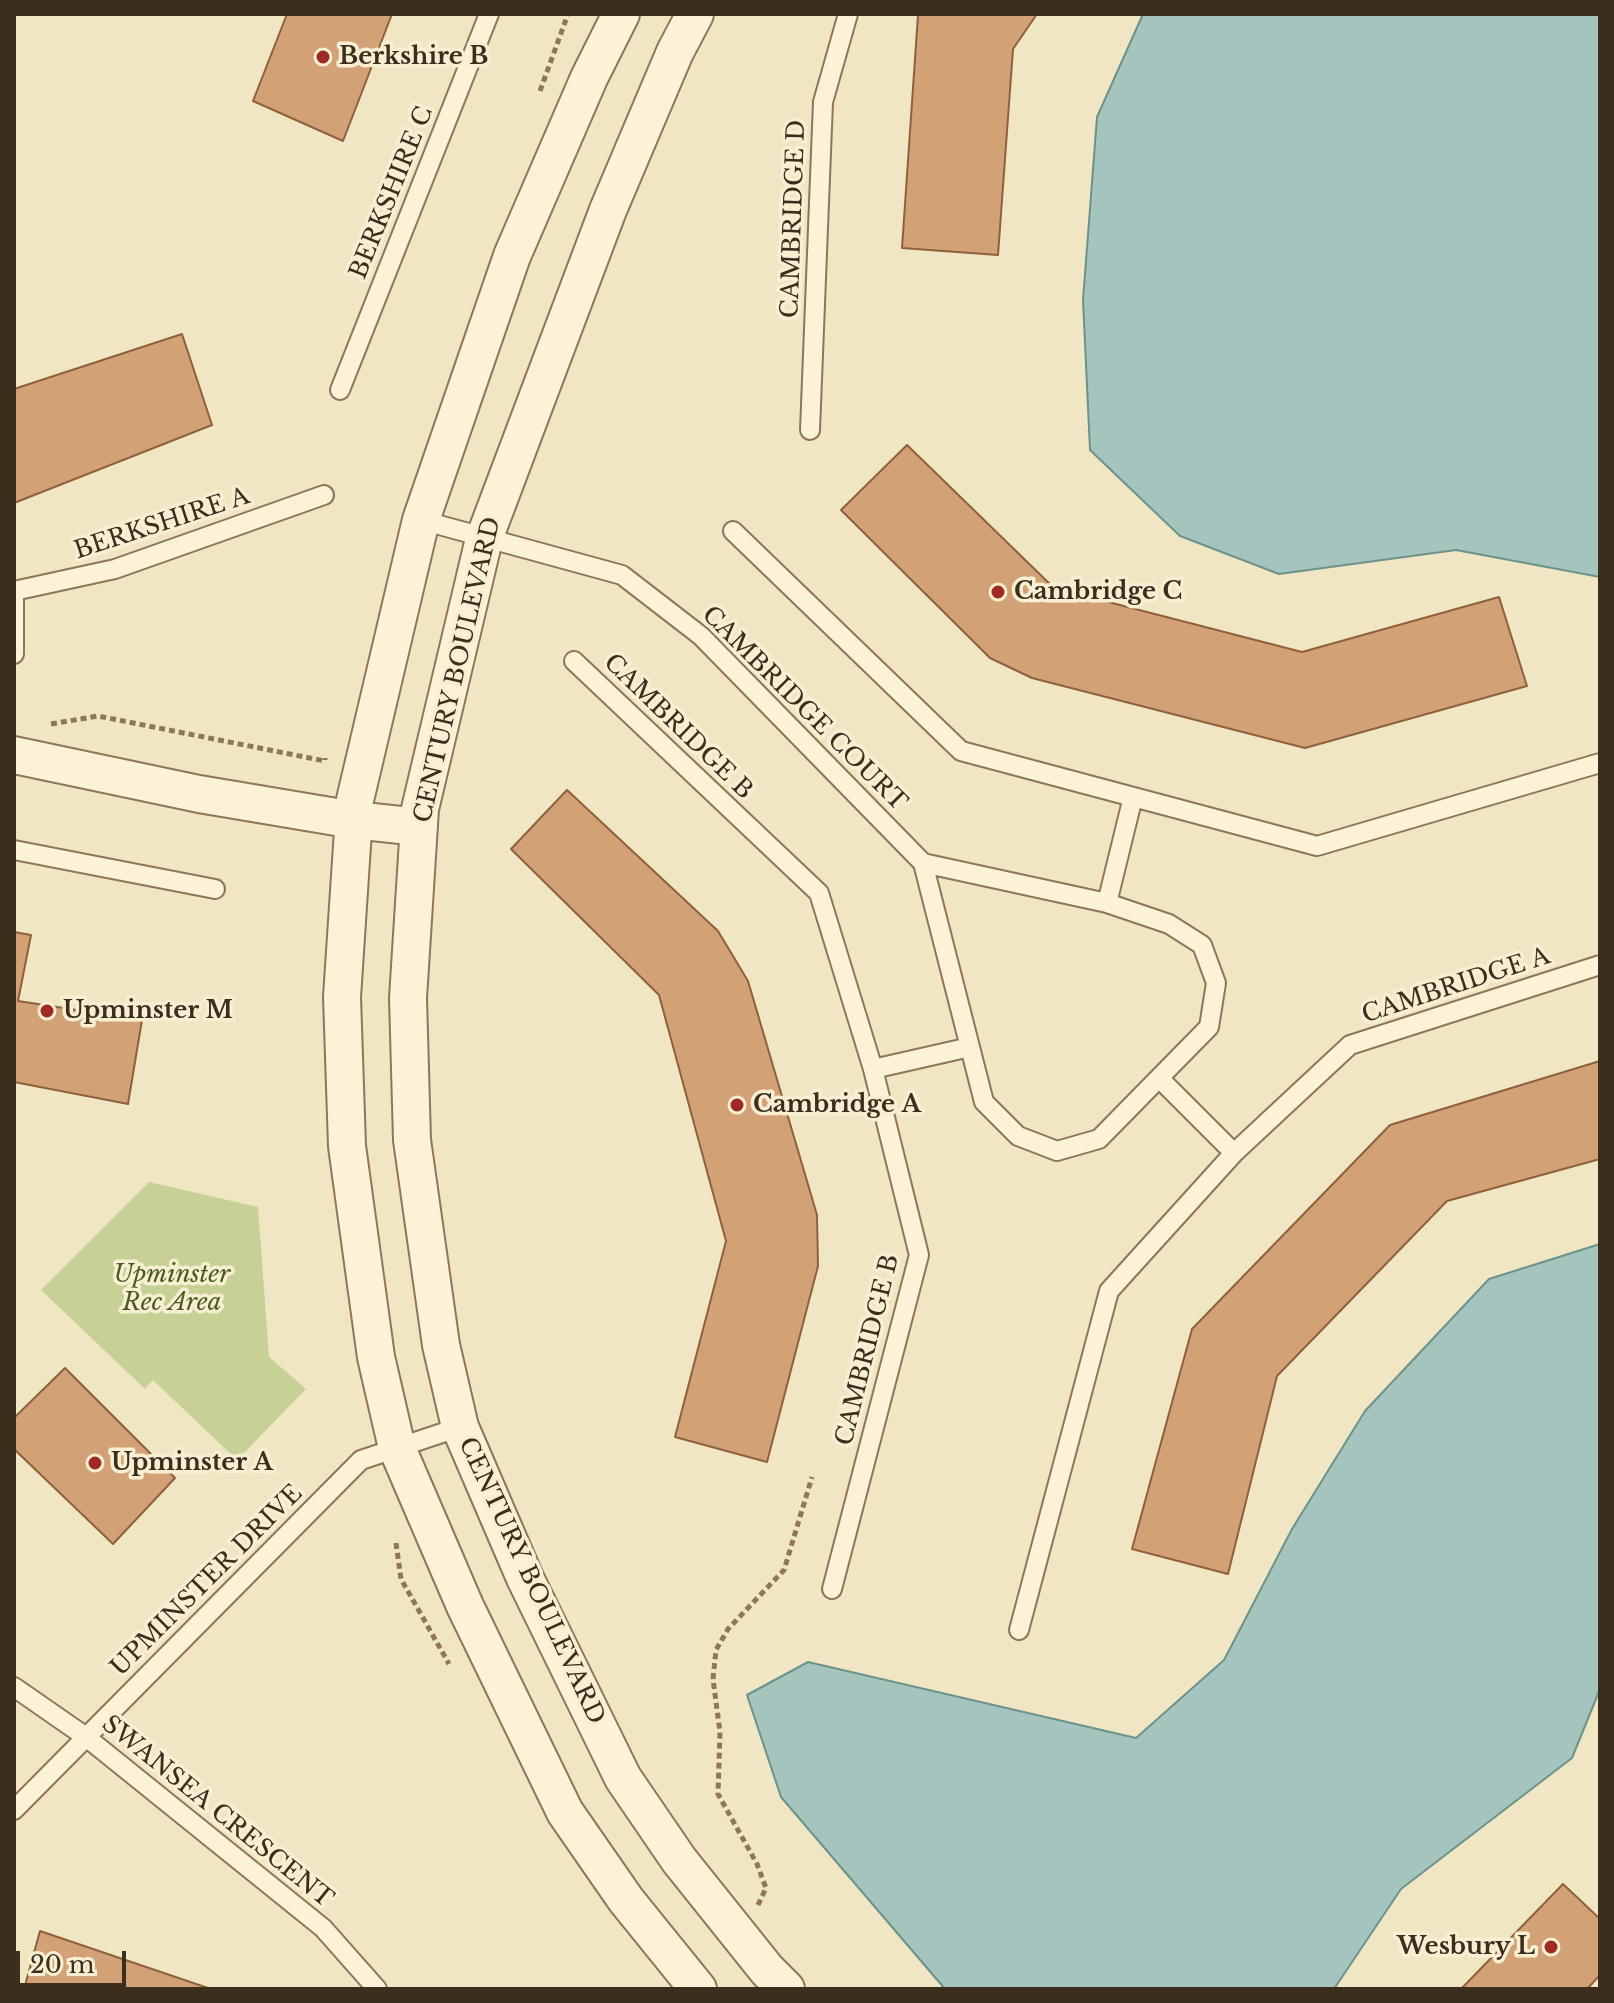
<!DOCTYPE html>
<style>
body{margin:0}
#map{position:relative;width:1614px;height:2003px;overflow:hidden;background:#f1e6c3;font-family:"Libre Baskerville",serif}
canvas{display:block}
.frame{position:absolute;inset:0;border:16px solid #3c2e1d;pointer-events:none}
.scale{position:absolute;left:16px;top:1951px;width:110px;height:36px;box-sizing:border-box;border:4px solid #3c2e1d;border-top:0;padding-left:10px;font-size:24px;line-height:28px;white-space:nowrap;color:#3c2e1d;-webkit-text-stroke:6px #f8efd3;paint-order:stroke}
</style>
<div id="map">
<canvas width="1614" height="2003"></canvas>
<div class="frame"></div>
<div class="scale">20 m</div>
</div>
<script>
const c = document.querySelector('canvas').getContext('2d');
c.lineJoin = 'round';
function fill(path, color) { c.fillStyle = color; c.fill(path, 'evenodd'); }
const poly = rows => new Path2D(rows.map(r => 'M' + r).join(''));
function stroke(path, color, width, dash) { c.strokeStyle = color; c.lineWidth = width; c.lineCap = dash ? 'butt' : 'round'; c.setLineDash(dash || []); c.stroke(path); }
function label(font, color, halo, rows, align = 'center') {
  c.font = font + ' "Libre Baskerville",serif'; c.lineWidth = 7; c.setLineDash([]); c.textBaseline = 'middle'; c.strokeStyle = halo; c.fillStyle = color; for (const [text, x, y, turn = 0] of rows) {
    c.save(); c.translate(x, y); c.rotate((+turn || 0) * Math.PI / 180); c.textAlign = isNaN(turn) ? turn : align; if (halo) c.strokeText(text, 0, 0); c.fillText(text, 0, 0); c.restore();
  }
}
const green = poly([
 [149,1182,258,1207,269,1357,306,1389,237,1460,153,1380,145,1389,41,1290]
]);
const water = poly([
 [1143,14,1600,14,1600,577,1456,550,1279,574,1180,536,1090,450,1083,300,1097,117,1143,14],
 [1600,1244,1600,1689,1572,1758,1401,1889,1334,1989,945,1989,781,1797,747,1695,808,1662,1136,1738,1224,1660,1292,1529,1365,1411,1489,1279,1600,1244]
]);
const building = poly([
 [287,14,392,14,343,141,253,101,287,14],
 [1037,14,1013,49,998,255,902,248,918,15,1037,14],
 [182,334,212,425,14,503,14,389,182,334],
 [907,445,1054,588,1302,652,1499,597,1527,686,1305,748,1032,678,990,658,841,510,907,445],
 [567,790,718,931,748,981,817,1215,818,1266,767,1462,675,1437,726,1241,659,995,511,849,567,790],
 [14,932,31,935,18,1001,142,1020,128,1104,14,1082,14,932],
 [1600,1061,1600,1159,1447,1201,1277,1376,1228,1574,1132,1549,1192,1329,1390,1125,1600,1061],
 [65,1368,175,1478,113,1544,14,1449,14,1418,65,1368],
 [1563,1884,1600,1919,1600,1975,1587,1989,1461,1989,1563,1884],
 [40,1931,211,1989,24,1989,40,1931]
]);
const path = poly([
 [540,91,568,14],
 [51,724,98,716,325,761,325,758],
 [396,1543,401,1579,449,1664],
 [758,1905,766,1888,757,1864,718,1794,720,1732,713,1679,716,1650,728,1629,784,1570,812,1477]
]);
const lane = poly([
 [340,390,489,14],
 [810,430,823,102,848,14],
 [421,520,622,575,701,636,923,863,1107,903,1169,924,1202,945,1216,983,1209,1027,1099,1139,1057,1151,1018,1136,984,1102,923,863],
 [733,531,961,751,1317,846,1600,763],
 [14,591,115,569,324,495],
 [14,654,14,591],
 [574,661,819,893,873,1069,919,1255,832,1589],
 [14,850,215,889],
 [1107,903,1133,797],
 [873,1069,970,1047],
 [1159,1078,1234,1153],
 [1019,1630,1109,1291,1234,1153,1350,1045,1600,965],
 [14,1687,86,1737,323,1928,377,1989],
 [14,1810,361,1460,460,1427]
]);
const street = poly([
 [621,14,589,78,512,256,421,520,355,800,342,997,347,1146,376,1357,397,1448,465,1606,565,1812,626,1900,698,1989],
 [695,14,675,52,608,210,484,539,420,809,408,998,412,1140,441,1345,460,1427,525,1578,623,1778,679,1860,767,1970,786,1989],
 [14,755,199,794,354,820,419,827]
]);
const markers = [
 [323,57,8,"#a12923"],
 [998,592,8,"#a12923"],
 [47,1011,8,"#a12923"],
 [737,1105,8,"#a12923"],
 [95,1463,8,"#a12923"],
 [1551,1947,8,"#a12923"]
];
const poiNames = [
 ["Berkshire B",339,57],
 ["Cambridge C",1014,592],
 ["Upminster M",63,1011],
 ["Cambridge A",753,1105],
 ["Upminster A",111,1463],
 ["Wesbury L",1535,1947,"right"]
];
const streetNames = [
 ["BERKSHIRE C",392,193,-68],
 ["CAMBRIDGE D",794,219,-88],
 ["BERKSHIRE A",162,524,-18],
 ["CENTURY BOULEVARD",458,670,-77],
 ["CAMBRIDGE COURT",804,709,45],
 ["CAMBRIDGE B",678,727,44],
 ["CAMBRIDGE A",1456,986,-18],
 ["CAMBRIDGE B",868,1350,-76],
 ["UPMINSTER DRIVE",207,1581,-45],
 ["CENTURY BOULEVARD",531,1581,65],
 ["SWANSEA CRESCENT",217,1812,39]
];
const parkNames = [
 ["Upminster",172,1275],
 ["Rec Area",172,1303]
];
fill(green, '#c7d196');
fill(water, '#a5c4bd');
stroke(water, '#6b938b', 2);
fill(building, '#d2a176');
stroke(building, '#8e613c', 2);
stroke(lane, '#8d7758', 22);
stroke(street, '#8d7758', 40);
stroke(path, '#8d7758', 5, [6, 4]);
stroke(lane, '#fbf2d7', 18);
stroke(street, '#fbf2d7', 36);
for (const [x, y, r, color] of markers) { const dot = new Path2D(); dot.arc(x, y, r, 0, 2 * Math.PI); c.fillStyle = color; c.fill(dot); stroke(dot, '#f8efd3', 3); }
label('bold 24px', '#3c2e1d', '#f8efd3', poiNames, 'left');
label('24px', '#3c2e1d', '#f8efd3', streetNames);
label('italic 24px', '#495a22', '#f8efd3', parkNames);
</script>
